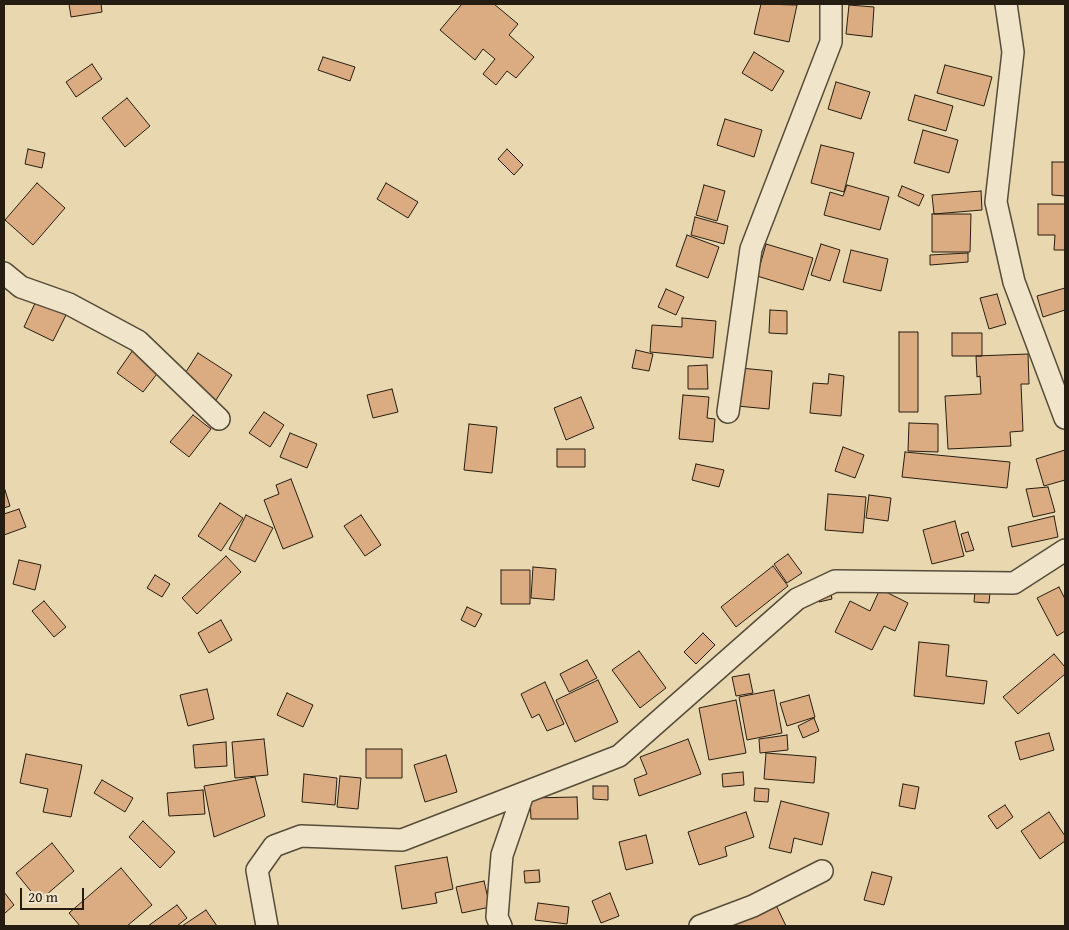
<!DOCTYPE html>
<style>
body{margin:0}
#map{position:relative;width:1069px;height:930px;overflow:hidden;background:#e8d7af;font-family:"Gentium Book Plus",serif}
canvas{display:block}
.frame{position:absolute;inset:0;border:5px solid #261d12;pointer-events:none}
.scale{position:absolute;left:20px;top:888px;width:64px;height:22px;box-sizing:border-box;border:2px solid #261d12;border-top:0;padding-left:6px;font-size:15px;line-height:18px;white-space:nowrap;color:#261d12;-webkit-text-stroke:4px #f0e5cb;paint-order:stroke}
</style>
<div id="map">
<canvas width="1069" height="930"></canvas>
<div class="frame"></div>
<div class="scale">20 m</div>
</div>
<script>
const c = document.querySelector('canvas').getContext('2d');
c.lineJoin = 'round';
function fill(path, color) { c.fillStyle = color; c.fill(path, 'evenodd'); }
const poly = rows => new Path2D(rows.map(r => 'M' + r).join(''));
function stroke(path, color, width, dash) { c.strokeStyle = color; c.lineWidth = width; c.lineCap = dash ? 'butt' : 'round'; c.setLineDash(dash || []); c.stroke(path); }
const building = poly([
 [69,4,101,4,102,12,71,17,69,4],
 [462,4,494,4,518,24,509,35,534,57,516,78,507,71,496,85,483,74,495,59,483,49,475,60,440,30,462,4],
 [761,4,797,5,789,42,754,34,761,4],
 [849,5,874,7,872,37,846,34,849,5],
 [754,52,784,71,772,91,742,73,754,52],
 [323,57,355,67,350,81,318,70,323,57],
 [92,64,102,79,76,97,66,82,92,64],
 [945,65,992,77,984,106,937,93,945,65],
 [836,82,870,92,861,119,828,109,836,82],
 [915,95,953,106,946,131,908,120,915,95],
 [127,98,150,126,125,147,102,118,127,98],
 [725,119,762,130,754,157,717,145,725,119],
 [923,130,958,140,949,173,914,163,923,130],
 [821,145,854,153,844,192,811,183,821,145],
 [28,149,45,153,42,168,25,164,28,149],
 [507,149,523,165,514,175,498,159,507,149],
 [1052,162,1065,162,1065,196,1052,195,1052,162],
 [37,183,65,208,33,245,5,220,37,183],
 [386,183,418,202,408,218,377,199,386,183],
 [704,185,725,191,717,221,696,215,704,185],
 [847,185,889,197,880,230,824,215,830,192,843,196,847,185],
 [902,186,924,195,919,206,898,196,902,186],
 [981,191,982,210,934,214,932,195,981,191],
 [1038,204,1065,204,1065,250,1054,250,1055,235,1038,235,1038,204],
 [932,214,971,214,970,252,932,252,932,214],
 [695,217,728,226,724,244,691,235,695,217],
 [687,235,719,247,708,278,676,266,687,235],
 [766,244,813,258,803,290,757,276,766,244],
 [821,244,840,250,830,281,811,275,821,244],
 [851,250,888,259,881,291,843,282,851,250],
 [968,253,968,262,930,265,930,255,968,253],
 [1065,288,1065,310,1043,317,1037,296,1065,288],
 [666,289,684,297,676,315,658,307,666,289],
 [997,294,1006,324,989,329,980,298,997,294],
 [37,299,67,313,53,341,24,327,37,299],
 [770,310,787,311,787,334,769,333,770,310],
 [682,318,716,321,713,358,650,352,652,325,682,327,682,318],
 [899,332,918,332,918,412,899,412,899,332],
 [952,333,982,333,982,356,952,356,952,333],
 [133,350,160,370,143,392,117,373,133,350],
 [636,350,653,354,649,371,632,368,636,350],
 [198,353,232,375,216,400,182,378,198,353],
 [1028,354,1029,384,1021,384,1023,431,1010,432,1011,446,948,449,945,396,981,394,980,376,977,377,976,356,1028,354],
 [707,365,708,389,688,389,688,366,707,365],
 [740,368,772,371,769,409,737,406,740,368],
 [829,374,844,376,841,416,810,413,813,383,828,384,829,374],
 [392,389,398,412,373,418,367,395,392,389],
 [683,395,709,397,707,418,715,419,713,442,679,439,683,395],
 [581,397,594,428,566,440,554,408,581,397],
 [264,412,284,425,270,447,249,433,264,412],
 [193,415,211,429,189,457,170,442,193,415],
 [909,423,938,424,938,452,908,451,909,423],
 [469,424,497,427,492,473,464,470,469,424],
 [290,433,317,444,307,468,280,457,290,433],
 [843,447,864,455,855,478,835,471,843,447],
 [557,449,585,449,585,467,557,467,557,449],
 [1065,450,1065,480,1044,486,1036,459,1065,450],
 [905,452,1010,462,1007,488,902,477,905,452],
 [696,464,724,470,719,487,692,480,696,464],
 [291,479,313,537,283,549,264,500,279,494,276,485,291,479],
 [1048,487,1055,512,1033,517,1026,489,1048,487],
 [5,490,10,506,4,508,4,491,5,490],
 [828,494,866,497,863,533,825,530,828,494],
 [869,495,891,498,888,521,866,518,869,495],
 [220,503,243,518,221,551,198,536,220,503],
 [19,509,26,527,4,535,4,514,19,509],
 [246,515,273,528,255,562,229,549,246,515],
 [361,515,381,545,365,556,344,526,361,515],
 [1054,516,1058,537,1012,547,1008,527,1054,516],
 [955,521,964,556,932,564,923,530,955,521],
 [968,532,974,550,966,552,961,534,968,532],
 [788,554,802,573,787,583,774,564,788,554],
 [226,556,241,572,197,614,182,598,226,556],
 [19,560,41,565,35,590,13,584,19,560],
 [773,566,788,586,736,627,721,607,773,566],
 [533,567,556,569,554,600,531,598,533,567],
 [501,570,530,570,530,604,501,604,501,570],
 [155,575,170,584,162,597,147,588,155,575],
 [1059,587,1065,599,1065,631,1057,636,1037,598,1059,587],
 [830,589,832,599,819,602,817,591,830,589],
 [880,589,908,603,895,631,884,626,872,650,835,632,850,601,870,611,880,589],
 [975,591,990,592,989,603,974,602,975,591],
 [44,601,66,627,54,637,32,611,44,601],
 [467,607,482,614,475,627,461,620,467,607],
 [221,620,232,640,209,653,198,633,221,620],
 [703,633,715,645,696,664,684,652,703,633],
 [919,642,949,645,946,676,987,681,984,704,914,696,919,642],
 [639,651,666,688,640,708,612,670,639,651],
 [1054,654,1065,667,1065,674,1018,714,1003,697,1054,654],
 [587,660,597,678,569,692,560,674,587,660],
 [749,674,753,693,736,696,732,677,749,674],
 [598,680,618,722,575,742,556,700,598,680],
 [545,682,564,724,547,731,539,714,532,718,521,694,545,682],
 [207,689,214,719,188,726,180,695,207,689],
 [774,690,782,733,747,740,739,697,774,690],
 [287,693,313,705,303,727,277,715,287,693],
 [809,695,815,717,787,726,780,703,809,695],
 [736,700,746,753,709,760,699,708,736,700],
 [814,718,819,731,803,738,798,726,814,718],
 [1049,733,1054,750,1020,760,1015,742,1049,733],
 [787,735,788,750,760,753,759,739,787,735],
 [264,739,268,775,235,778,232,742,264,739],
 [688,739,701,774,639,796,634,779,647,774,640,757,688,739],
 [226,742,227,766,195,768,193,745,226,742],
 [366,749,402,749,402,778,366,778,366,749],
 [766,753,816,757,814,783,764,779,766,753],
 [26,754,82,765,71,817,43,812,48,789,20,783,26,754],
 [446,755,457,792,425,802,414,765,446,755],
 [743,772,744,785,723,787,722,774,743,772],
 [304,774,337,778,335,805,302,802,304,774],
 [340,776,361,778,358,809,337,807,340,776],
 [255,777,265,816,214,837,204,786,255,777],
 [102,780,133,798,125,812,94,793,102,780],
 [903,784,919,787,915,809,899,806,903,784],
 [593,786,608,786,608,800,593,799,593,786],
 [755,788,769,789,768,802,754,801,755,788],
 [203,790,205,814,169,816,167,793,203,790],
 [577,797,578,819,531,819,530,798,577,797],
 [781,801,829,813,822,845,794,838,791,853,769,848,781,801],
 [1005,805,1013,817,997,829,988,816,1005,805],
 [746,812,754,837,725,847,727,856,699,865,688,832,746,812],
 [1049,812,1065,836,1065,841,1040,859,1021,831,1049,812],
 [143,821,175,852,160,868,129,837,143,821],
 [646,835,653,863,626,870,619,842,646,835],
 [52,843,74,871,39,901,16,873,52,843],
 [447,857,453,889,435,893,437,903,402,909,395,866,447,857],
 [121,868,152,905,127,926,80,926,69,913,121,868],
 [539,870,540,882,525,883,524,871,539,870],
 [872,872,892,877,884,905,864,900,872,872],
 [484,881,490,907,462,913,456,887,484,881],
 [4,892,14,905,4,914,4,892],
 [610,893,619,916,601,923,592,901,610,893],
 [538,903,569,907,567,924,535,920,538,903],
 [177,905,187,918,177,926,148,926,177,905],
 [776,905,786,926,735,926,734,925,776,905],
 [206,910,217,926,182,926,206,910]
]);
const minor = poly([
 [1006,4,1013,52,996,202,1014,282,1065,418],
 [4,273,21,287,69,304,138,341,219,419],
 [728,412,751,249,831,42,831,4],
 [267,926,257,870,274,846,301,836,402,840,619,756,797,599,835,581,1014,583,1065,550],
 [501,926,497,917,502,855,523,794],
 [700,926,753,906,822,871]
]);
fill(building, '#dbac81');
stroke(building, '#261d12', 1);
stroke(minor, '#564c39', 24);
stroke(minor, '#f0e5cb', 21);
</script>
